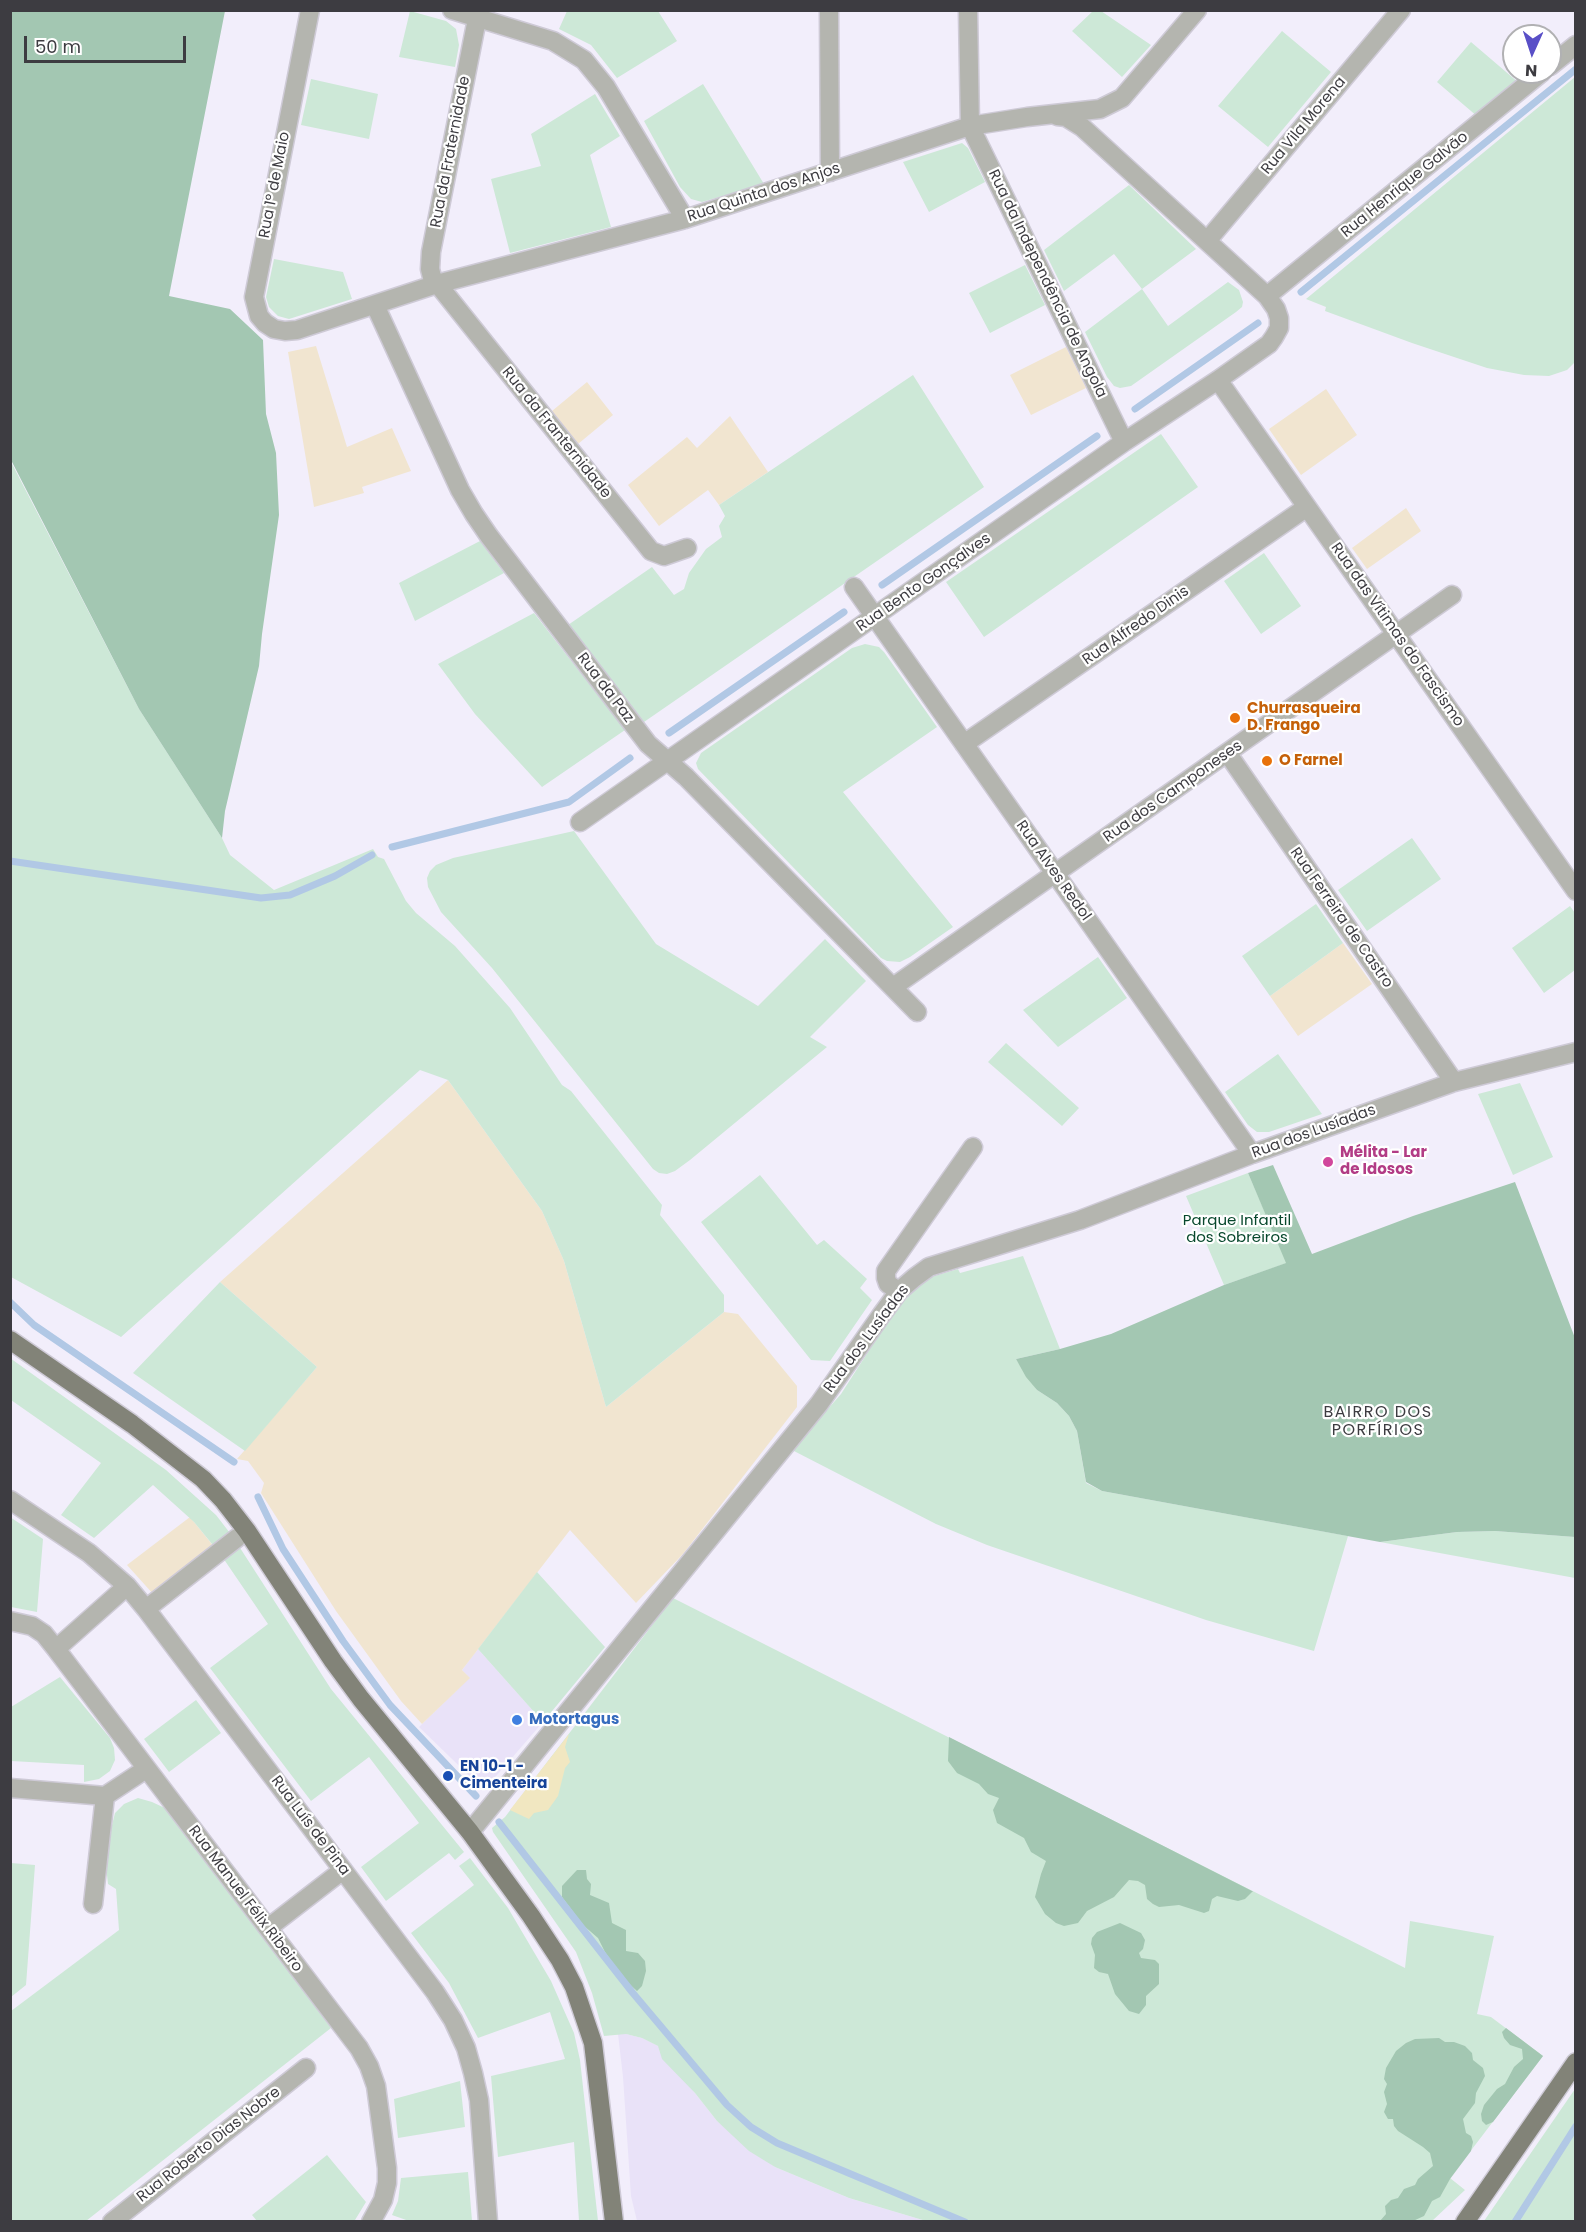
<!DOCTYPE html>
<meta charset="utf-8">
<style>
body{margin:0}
#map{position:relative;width:1586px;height:2232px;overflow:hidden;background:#f2eefb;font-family:Poppins,sans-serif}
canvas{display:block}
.frame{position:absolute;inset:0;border:12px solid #3d3c41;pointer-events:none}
.north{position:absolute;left:1502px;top:24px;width:60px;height:60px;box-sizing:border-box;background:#fff;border:2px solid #b1b1b3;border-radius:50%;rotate:183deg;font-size:16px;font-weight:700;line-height:24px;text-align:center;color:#3d3c41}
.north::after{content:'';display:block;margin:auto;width:21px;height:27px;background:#594fc7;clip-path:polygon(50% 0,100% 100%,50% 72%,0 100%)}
.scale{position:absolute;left:24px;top:36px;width:162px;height:27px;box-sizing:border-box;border:3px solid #3d3c41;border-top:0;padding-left:8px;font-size:18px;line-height:21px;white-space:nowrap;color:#3d3c41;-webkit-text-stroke:4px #fff;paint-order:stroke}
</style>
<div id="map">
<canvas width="1586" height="2232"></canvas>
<div class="frame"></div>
<div class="north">N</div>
<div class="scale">50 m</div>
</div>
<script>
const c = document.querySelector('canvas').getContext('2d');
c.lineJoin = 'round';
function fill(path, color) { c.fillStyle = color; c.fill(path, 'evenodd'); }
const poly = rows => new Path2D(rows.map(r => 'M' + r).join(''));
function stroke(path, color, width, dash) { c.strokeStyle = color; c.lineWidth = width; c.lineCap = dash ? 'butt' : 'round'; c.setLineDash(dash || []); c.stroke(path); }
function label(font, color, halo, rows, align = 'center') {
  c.font = font + ' Poppins,sans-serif'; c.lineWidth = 4.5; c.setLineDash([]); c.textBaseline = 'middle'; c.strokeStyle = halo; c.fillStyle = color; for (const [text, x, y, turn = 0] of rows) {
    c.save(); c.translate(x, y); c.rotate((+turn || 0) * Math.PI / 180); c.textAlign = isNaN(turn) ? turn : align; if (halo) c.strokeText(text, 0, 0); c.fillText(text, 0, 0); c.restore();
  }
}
const commercial = poly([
 [478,1649,543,1722,484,1790,419,1727,469,1678,462,1670],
 [618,2034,626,2034,642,2038,658,2046,717,2121,775,2167,849,2198,926,2221,637,2221,631,2196,623,2077]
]);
const industrial = poly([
 [316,346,347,447,392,428,411,471,362,487,364,493,314,507,288,352],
 [1066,347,1086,388,1031,415,1010,375],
 [587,382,613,415,578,444,552,411],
 [1326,389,1357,435,1301,475,1269,429],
 [730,416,768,472,719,505,708,490,659,526,628,485,687,437,697,448],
 [1406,508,1421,531,1367,569,1352,548],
 [1343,943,1372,984,1298,1036,1270,996],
 [448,1080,542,1211,564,1261,606,1407,724,1312,738,1314,797,1386,797,1407,683,1554,636,1603,570,1530,462,1670,470,1678,422,1724,401,1701,336,1611,261,1493,264,1483,248,1461,237,1459,317,1367,220,1282],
 [190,1517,215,1548,154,1595,127,1565]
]);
const green = poly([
 [410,11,446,21,456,29,459,45,455,67,399,57],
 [567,11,658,11,677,41,617,78,591,45,559,29],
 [1093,11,1101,11,1151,45,1122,77,1072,31],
 [1282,31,1331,72,1268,147,1218,106],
 [1471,42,1519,83,1478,117,1437,82],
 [1575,77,1576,361,1567,370,1549,376,1524,375,1487,368,1412,343,1325,311,1326,307,1306,299],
 [311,79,378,94,369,139,301,125],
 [703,84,764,184,702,202,691,199,680,187,644,121],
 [595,94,620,136,590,155,611,227,510,253,491,179,541,166,531,134],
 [962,143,968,148,985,182,929,212,903,162],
 [1129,185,1196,249,1142,289,1168,326,1228,282,1239,290,1243,302,1242,307,1236,312,1131,386,1120,388,1114,386,1107,377,1085,332,1142,289,1114,254,1064,291,1044,250],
 [274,259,343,272,352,299,289,319,278,316,269,307,266,297],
 [1025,265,1045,305,990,333,969,293],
 [913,375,984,487,644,722,568,625,652,567,674,595,684,589,689,573,706,549,722,537,719,526,725,516,719,505],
 [1161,434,1198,487,984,637,946,582],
 [10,460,139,709,222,838,230,855,274,890,373,849,378,857,384,859,406,901,416,913,455,946,510,1008,562,1085,571,1091,662,1205,660,1215,724,1295,724,1312,606,1407,564,1261,542,1211,448,1080,420,1070,121,1337,11,1277],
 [480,541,504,573,415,621,399,583],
 [1264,553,1301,606,1261,634,1224,581],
 [534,613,625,730,542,787,475,714,438,664],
 [865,644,879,647,884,652,937,727,843,792,953,927,910,957,900,962,887,961,881,958,698,769,696,763,701,753,852,648],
 [574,831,656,944,758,1006,825,939,866,981,810,1037,827,1047,690,1160,675,1171,667,1174,659,1173,653,1169,492,968,441,912,428,887,427,878,430,871,436,865,453,858],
 [1412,838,1441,879,1367,931,1338,890],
 [1316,904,1343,943,1270,996,1242,956],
 [1570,906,1575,913,1575,970,1544,993,1512,948],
 [1098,957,1127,998,1058,1047,1023,1010],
 [1006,1043,1079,1108,1062,1126,988,1062],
 [1278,1054,1322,1114,1269,1132,1257,1132,1248,1125,1225,1092],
 [1520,1083,1553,1157,1513,1175,1478,1094],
 [1248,1173,1287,1263,1224,1285,1186,1196],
 [760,1175,817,1245,824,1240,867,1279,860,1288,872,1300,830,1361,811,1360,701,1222],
 [1023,1256,1060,1349,1016,1359,1037,1390,1057,1403,1069,1416,1077,1431,1086,1483,1102,1491,1348,1536,1314,1651,1206,1620,987,1545,936,1524,792,1450,841,1394,893,1313,919,1285,928,1278,958,1269,960,1273],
 [220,1282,317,1367,245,1451,133,1373],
 [10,1358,166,1470,216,1515,233,1537,331,1689,464,1852,455,1860,449,1853,386,1901,361,1867,419,1823,369,1757,311,1801,210,1668,268,1624,221,1555,194,1522,153,1485,94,1538,61,1515,101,1463,11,1400],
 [10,1517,43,1539,37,1612,11,1607],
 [1495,1531,1575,1537,1575,1578,1380,1542,1457,1532],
 [537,1572,605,1647,543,1722,478,1649],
 [673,1598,1405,1968,1410,1921,1494,1936,1477,2014,1491,2017,1543,2056,1450,2178,1465,2190,1432,2221,926,2221,849,2198,775,2167,749,2151,717,2121,695,2093,662,2059,658,2046,642,2038,626,2034,604,2036,592,1993,576,1952,493,1832,492,1828,505,1817],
 [60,1677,110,1738,114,1748,115,1760,110,1771,99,1779,84,1782,84,1765,11,1761,11,1707],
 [196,1700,221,1733,169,1772,144,1739],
 [138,1798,152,1802,167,1809,331,2028,86,2221,11,2222,11,2011,119,1930,116,1889,108,1884,106,1866,109,1837,115,1813,124,1804],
 [470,1858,508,1908,551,1981,574,2033,580,2060,598,2221,579,2221,574,2142,498,2157,491,2076,565,2059,550,2012,478,2038,449,1983,411,1933,474,1885,459,1866],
 [11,1863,35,1865,26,1985,11,1997],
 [460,2081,465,2127,398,2138,394,2099],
 [1575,2089,1575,2221,1484,2221],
 [327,2155,366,2202,355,2220,257,2221,252,2215],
 [468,2172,472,2221,409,2221,392,2215,398,2201,401,2178]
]);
const forest = poly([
 [11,10,225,11,169,296,230,309,263,340,266,414,276,453,279,515,262,634,259,666,225,811,222,838,139,709,11,460],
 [1273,1165,1312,1254,1413,1216,1515,1182,1575,1338,1575,1537,1495,1531,1457,1532,1380,1542,1102,1491,1086,1482,1077,1431,1069,1416,1057,1403,1037,1390,1026,1377,1016,1359,1060,1349,1111,1334,1224,1285,1286,1263,1248,1173],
 [949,1737,1252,1891,1253,1891,1245,1899,1238,1901,1217,1896,1212,1899,1209,1911,1204,1913,1179,1905,1159,1907,1153,1904,1147,1899,1145,1885,1138,1881,1129,1880,1114,1897,1087,1911,1078,1923,1064,1926,1056,1923,1045,1914,1035,1897,1041,1874,1046,1861,1031,1852,1024,1838,997,1823,993,1810,999,1798,988,1794,979,1784,957,1773,948,1761],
 [577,1870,586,1870,587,1879,591,1884,590,1895,609,1903,612,1923,626,1930,626,1951,638,1953,645,1961,646,1971,642,1986,637,1991,625,1980,605,1952,598,1938,583,1925,562,1897,562,1886],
 [1120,1923,1141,1933,1145,1940,1143,1949,1139,1953,1141,1958,1155,1960,1159,1964,1159,1984,1146,1996,1146,2005,1139,2014,1129,2011,1115,1994,1108,1974,1099,1972,1094,1968,1095,1955,1091,1944,1092,1938,1097,1932],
 [1506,2028,1543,2056,1493,2122,1486,2125,1482,2121,1481,2114,1484,2105,1497,2089,1505,2084,1514,2067,1523,2059,1522,2049,1510,2045,1504,2038,1502,2032],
 [1439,2038,1445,2042,1454,2042,1465,2046,1472,2053,1473,2060,1483,2068,1485,2076,1476,2093,1475,2103,1463,2119,1466,2133,1471,2136,1473,2142,1471,2151,1450,2179,1440,2197,1432,2201,1424,2216,1413,2221,1380,2221,1386,2214,1385,2206,1391,2200,1398,2198,1404,2189,1415,2185,1418,2179,1433,2166,1430,2153,1423,2147,1398,2131,1394,2126,1393,2119,1388,2119,1384,2112,1387,2104,1384,2092,1387,2084,1384,2079,1386,2068,1396,2051,1406,2043,1415,2039]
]);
const sand = poly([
 [569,1734,565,1747,570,1762,565,1768,558,1796,548,1810,534,1813,529,1819,510,1810]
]);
const stream = poly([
 [1301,292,1576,69],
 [1135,409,1258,323],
 [882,585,1097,436],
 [669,733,844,612],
 [392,847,569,802,630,758],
 [10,861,261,898,290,895,335,876,372,855],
 [10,1302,34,1325,234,1462],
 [258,1497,283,1549,343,1641,390,1705,476,1796],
 [499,1822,632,1992,727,2105,751,2127,777,2143,965,2222],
 [1515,2222,1576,2126]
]);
const minor = poly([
 [310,10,254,297,259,316,265,323,274,329,285,331,297,330,437,284,685,219,970,126,1027,117,1100,109,1122,98,1197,10],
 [452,10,553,41,584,60,606,87,685,219],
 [829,10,830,172],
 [968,10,970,126,1124,442],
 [477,19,431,252,430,269,432,277,651,551,664,556,687,548],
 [1550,66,1576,45],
 [1207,241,1401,10],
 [1267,296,1542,72],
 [375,305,460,490,474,514,489,536,648,744,686,777,917,1012],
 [1218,380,1576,891],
 [854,587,1252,1154],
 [964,744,1307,507],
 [1228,754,1454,1082],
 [580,822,1124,442,1218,380,1269,344,1274,337,1279,328,1279,318,1276,309,1267,296,1082,127,1066,117,1057,116],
 [893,987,1452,595],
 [899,1291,888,1284,886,1278,886,1271,973,1147],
 [10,1500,89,1553,127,1586,146,1609,435,1992,453,2020,466,2048,473,2073,479,2100,488,2222],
 [146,1609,237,1538],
 [10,1621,32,1626,44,1634,56,1649,359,2048,369,2066,376,2086,387,2168,387,2183,383,2200,371,2222],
 [56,1649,127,1586],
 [10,1788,105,1796,146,1769],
 [470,1832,819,1404,882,1314,899,1291,914,1278,929,1267,1080,1220,1252,1154,1454,1082,1576,1052],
 [93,1904,105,1796],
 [268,1928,343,1870],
 [112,2222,306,2068]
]);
const major = poly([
 [10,1340,132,1424,203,1479,223,1500,247,1531,333,1661,361,1699,470,1832,531,1916,560,1960,574,1987,593,2043,614,2222],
 [1465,2222,1576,2062]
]);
const markers = [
 [1235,718,6,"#e8710a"],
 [1267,761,6,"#e8710a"],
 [1328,1162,6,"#d1479c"],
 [517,1720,6,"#3f7fe0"],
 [448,1776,6,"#1a4fb4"]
];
const streetNames = [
 ["Rua Vila Morena",1304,126,-50],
 ["Rua da Fraternidade",451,152,-79],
 ["Rua 1º de Maio",275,185,-79],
 ["Rua Henrique Galvão",1405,185,-39],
 ["Rua Quinta dos Anjos",764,193,-18],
 ["Rua da Independência de Angola",1047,284,64],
 ["Rua da Franternidade",556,433,51],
 ["Rua Bento Gonçalves",924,583,-35],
 ["Rua Alfredo Dinis",1136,626,-35],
 ["Rua das Vítimas do Fascismo",1397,635,55],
 ["Rua da Paz",605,688,53],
 ["Rua dos Camponeses",1173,792,-35],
 ["Rua Alves Redol",1053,871,55],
 ["Rua Ferreira de Castro",1341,918,55],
 ["Rua dos Lusíadas",1314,1132,-20],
 ["Rua dos Lusíadas",867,1339,-53],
 ["Rua Luís de Pina",310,1826,53],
 ["Rua Manuel Félix Ribeiro",245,1899,53],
 ["Rua Roberto Dias Nobre",209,2145,-38]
];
const foodNames = [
 ["Churrasqueira",1247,709],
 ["D. Frango",1247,726],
 ["O Farnel",1279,761]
];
const hotelNames = [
 ["Mélita - Lar",1340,1153],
 ["de Idosos",1340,1170]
];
const parkNames = [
 ["Parque Infantil",1237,1221],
 ["dos Sobreiros",1237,1238]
];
const shopNames = [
 ["Motortagus",529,1720]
];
const transitNames = [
 ["EN 10-1 -",460,1767],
 ["Cimenteira",460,1784]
];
const neighbourhoodNames = [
 ["BAIRRO DOS",1378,1413],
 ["PORFÍRIOS",1378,1431]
];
fill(commercial, '#e9e2f8');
fill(industrial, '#f1e5d0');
fill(green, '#cde8d7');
fill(forest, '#a3c7b2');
fill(sand, '#f1e7c1');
stroke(stream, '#b1c8e5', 7);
stroke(minor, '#cecad6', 21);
stroke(major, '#cecad6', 21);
stroke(minor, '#b4b5af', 18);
stroke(major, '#828378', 18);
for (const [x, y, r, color] of markers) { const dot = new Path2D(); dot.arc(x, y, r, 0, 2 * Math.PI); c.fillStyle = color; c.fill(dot); stroke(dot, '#fff', 2); }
label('15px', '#3d3c41', '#fff', streetNames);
label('bold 15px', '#c56008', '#fff', foodNames, 'left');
label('bold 15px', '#b23c85', '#fff', hotelNames, 'left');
label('15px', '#08482d', '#fff', parkNames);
label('bold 15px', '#366cbe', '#fff', shopNames, 'left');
label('bold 15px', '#164399', '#fff', transitNames, 'left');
c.letterSpacing = '1.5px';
label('16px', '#3d3c41', '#fff', neighbourhoodNames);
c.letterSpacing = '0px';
</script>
